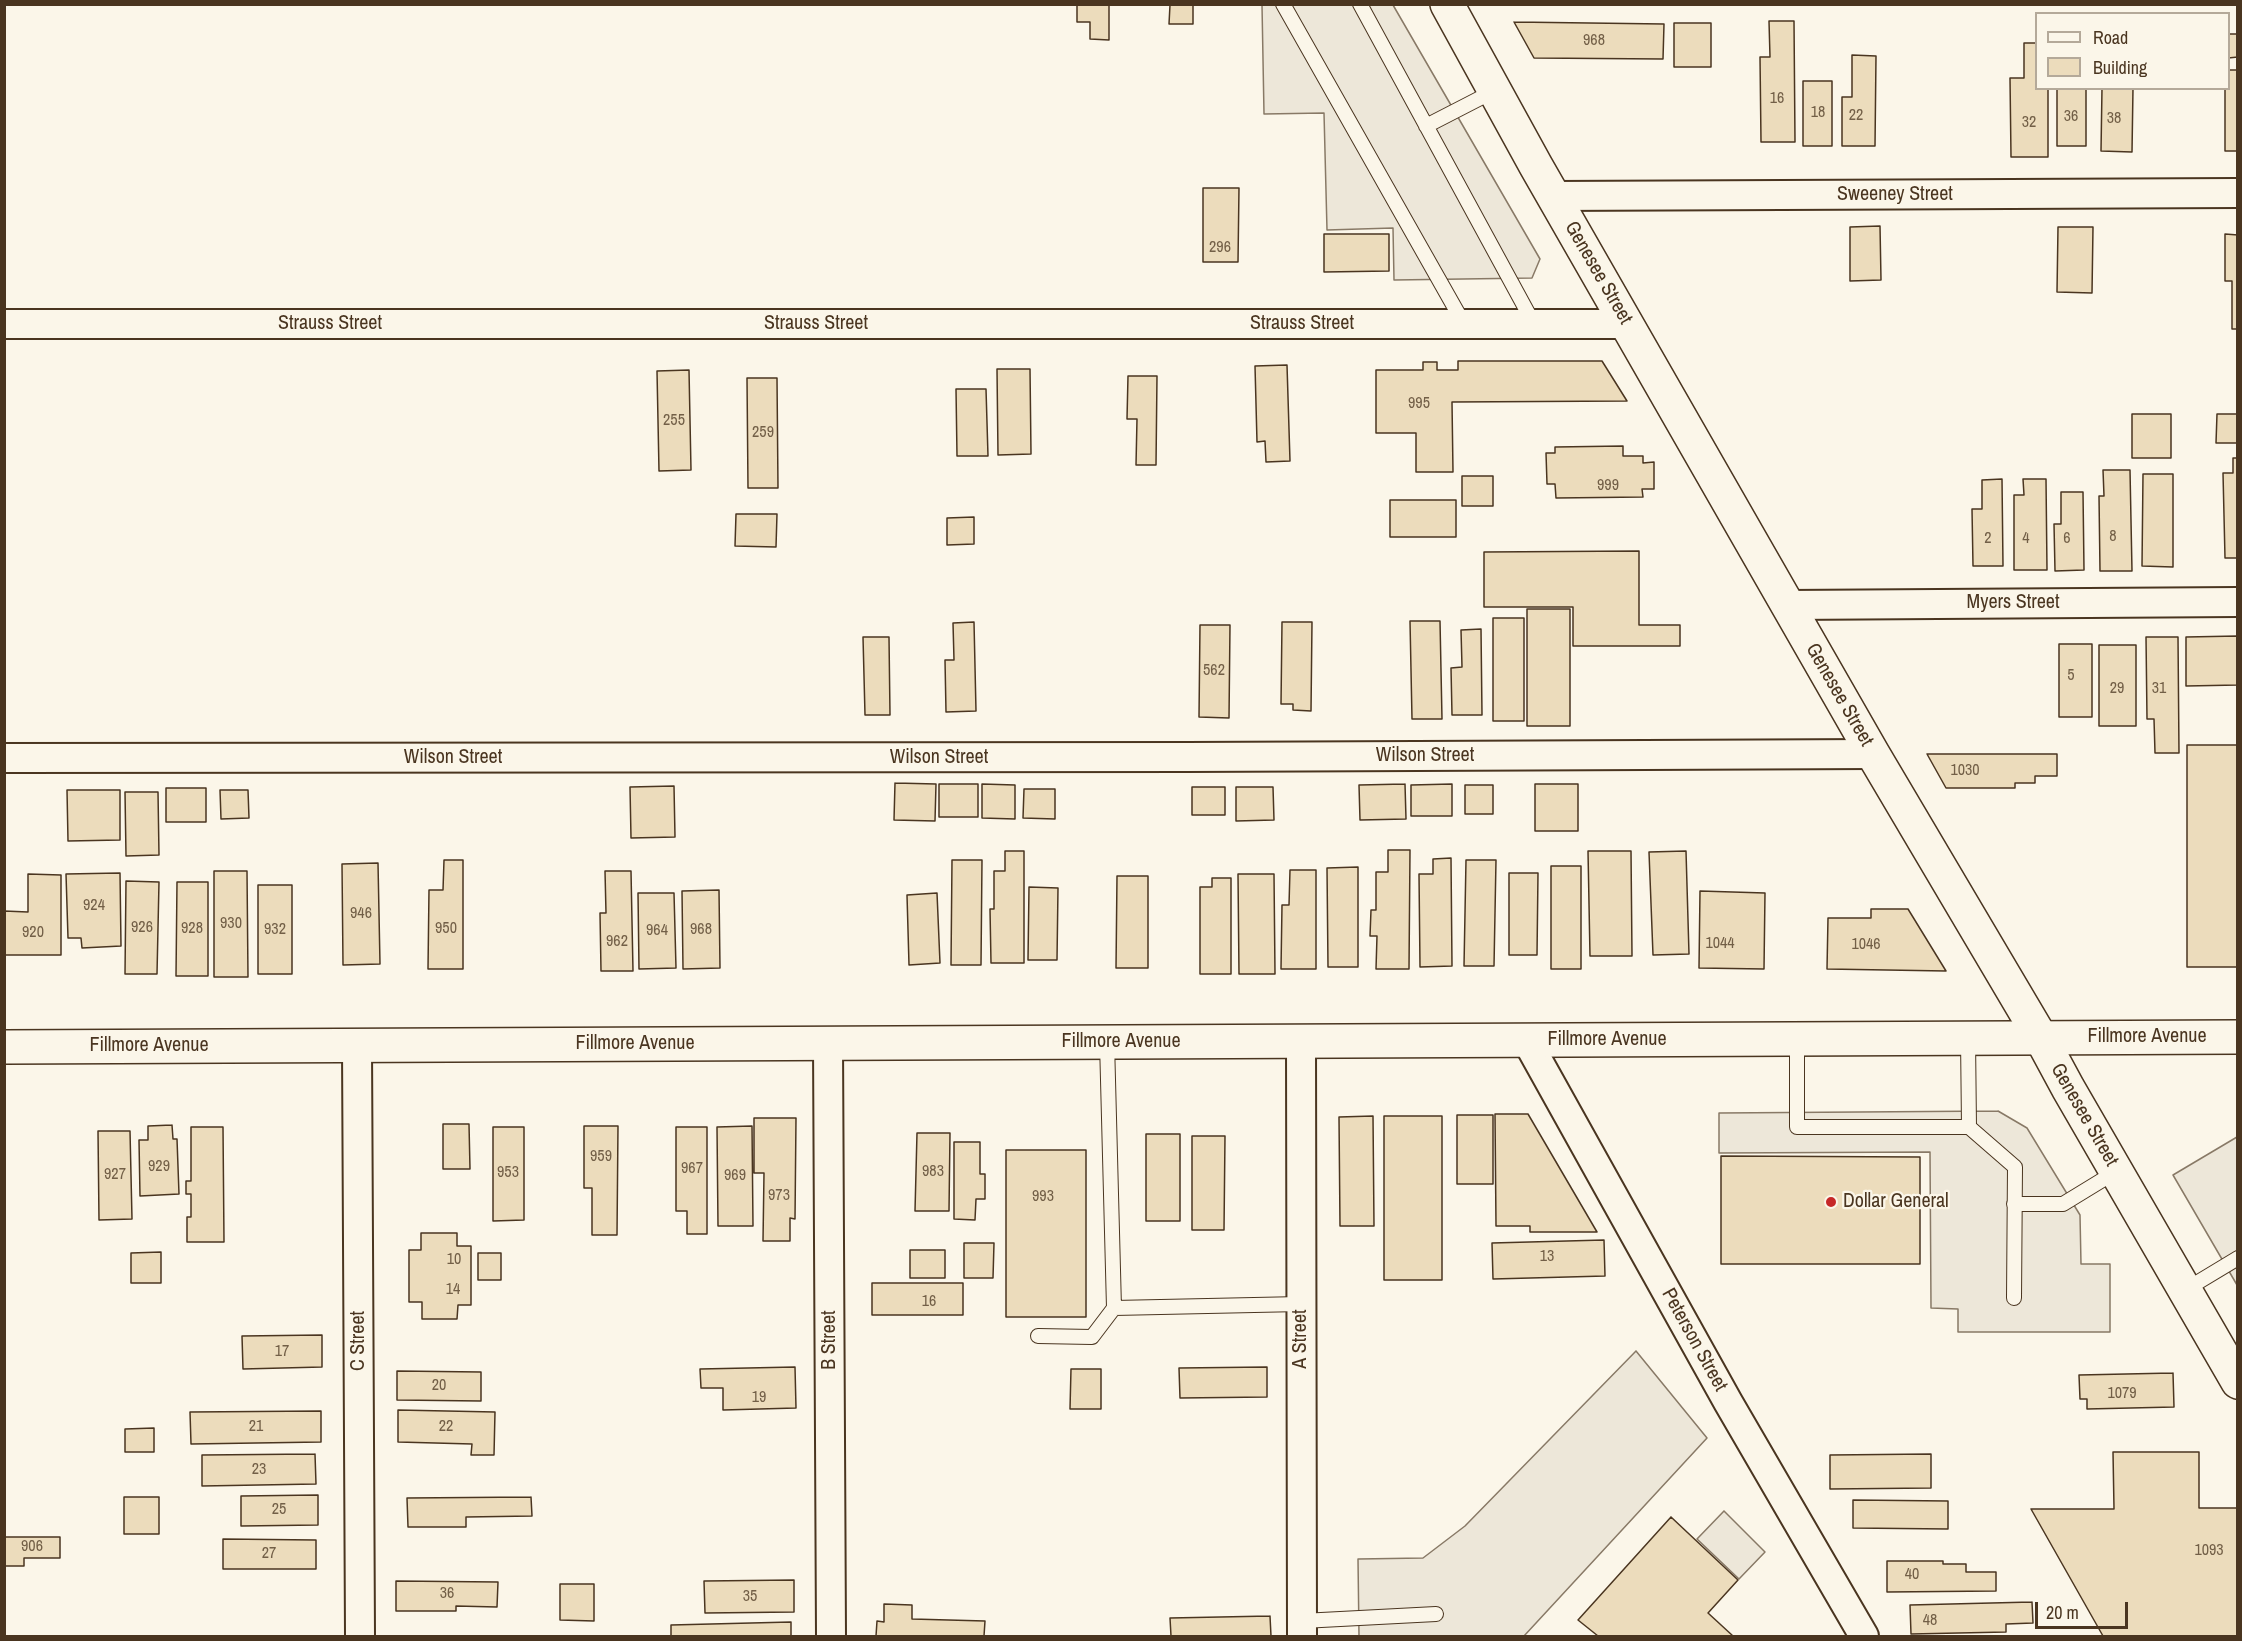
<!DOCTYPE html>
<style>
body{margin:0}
#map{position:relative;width:2242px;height:1641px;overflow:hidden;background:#fbf6e9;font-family:"Archivo Narrow",sans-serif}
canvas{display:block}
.frame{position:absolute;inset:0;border:6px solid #4a3520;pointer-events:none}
.legend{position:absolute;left:2035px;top:12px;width:195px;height:78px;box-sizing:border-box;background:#fbf6e9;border:2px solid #b4a999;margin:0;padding:8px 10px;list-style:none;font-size:18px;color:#4a3520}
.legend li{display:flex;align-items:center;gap:12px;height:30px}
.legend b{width:30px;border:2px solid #b4a999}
.scale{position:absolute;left:2035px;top:1602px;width:93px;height:27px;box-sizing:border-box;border:3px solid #4a3520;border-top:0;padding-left:8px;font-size:18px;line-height:21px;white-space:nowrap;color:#4a3520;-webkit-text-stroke:4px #fbf6e9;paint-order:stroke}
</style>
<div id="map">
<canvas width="2242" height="1641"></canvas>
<div class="frame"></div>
<ul class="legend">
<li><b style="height:8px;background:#fbf6e9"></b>Road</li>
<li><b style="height:16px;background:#ecdcbc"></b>Building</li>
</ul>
<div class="scale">20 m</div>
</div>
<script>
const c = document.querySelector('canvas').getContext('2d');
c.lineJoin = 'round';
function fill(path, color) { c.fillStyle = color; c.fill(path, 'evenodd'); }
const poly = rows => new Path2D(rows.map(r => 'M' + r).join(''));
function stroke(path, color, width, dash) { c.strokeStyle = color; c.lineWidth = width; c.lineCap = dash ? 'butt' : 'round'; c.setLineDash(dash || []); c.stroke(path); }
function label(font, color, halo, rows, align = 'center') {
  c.font = font + ' "Archivo Narrow",sans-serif'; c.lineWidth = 4.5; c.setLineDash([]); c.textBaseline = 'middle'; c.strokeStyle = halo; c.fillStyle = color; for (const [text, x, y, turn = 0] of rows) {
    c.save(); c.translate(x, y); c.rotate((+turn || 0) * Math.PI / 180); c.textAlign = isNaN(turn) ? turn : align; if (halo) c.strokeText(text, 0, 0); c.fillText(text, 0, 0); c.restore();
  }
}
const parking = poly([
 [1262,5,1393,5,1540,259,1532,278,1394,280,1393,228,1327,230,1324,113,1264,114,1262,5],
 [1998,1111,2027,1128,2080,1215,2081,1264,2110,1264,2110,1332,1958,1332,1958,1309,1931,1308,1930,1152,1719,1153,1719,1113,1998,1111],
 [2237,1137,2237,1285,2173,1175,2237,1137],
 [1636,1351,1707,1438,1524,1636,1359,1636,1358,1559,1423,1558,1465,1526,1636,1351],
 [1724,1511,1765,1552,1739,1579,1697,1539,1724,1511]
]);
const building = poly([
 [1077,4,1109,4,1109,40,1090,39,1090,22,1077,22,1077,4],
 [1163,4,1193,4,1193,24,1169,24,1170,5,1163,4],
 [1769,21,1794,21,1795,142,1761,142,1760,57,1770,57,1769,21],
 [1514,22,1664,24,1663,59,1534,58,1514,22],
 [1674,23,1711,23,1711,67,1674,67,1674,23],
 [2228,34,2238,34,2238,57,2228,58,2228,34],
 [2024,43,2036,43,2036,88,2048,88,2048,157,2011,157,2010,78,2024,78,2024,43],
 [1852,55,1876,56,1875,146,1842,146,1842,97,1852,97,1852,55],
 [2228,70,2238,70,2238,151,2225,151,2225,88,2228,88,2228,70],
 [1803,81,1832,81,1832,146,1803,146,1803,81],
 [2057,88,2086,88,2086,146,2057,146,2057,88],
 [2102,88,2133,88,2132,152,2101,151,2102,88],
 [1203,188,1239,188,1238,262,1203,262,1203,188],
 [1880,226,1881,280,1850,281,1850,227,1880,226],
 [2058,227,2093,227,2092,293,2057,292,2058,227],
 [1324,234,1389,234,1389,271,1324,272,1324,234],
 [2225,234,2238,235,2238,329,2232,329,2232,281,2225,281,2225,234],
 [1458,361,1602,361,1627,401,1452,402,1453,472,1416,472,1416,433,1376,433,1376,370,1423,370,1423,362,1437,362,1437,370,1458,370,1458,361],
 [1287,365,1290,461,1266,462,1265,441,1257,442,1255,366,1287,365],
 [997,369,1030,369,1031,454,998,455,997,369],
 [689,370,691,470,659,471,657,371,689,370],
 [1128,376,1157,376,1156,465,1136,465,1137,419,1127,419,1128,376],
 [747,378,777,378,778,488,748,488,747,378],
 [956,389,986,389,988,456,957,456,956,389],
 [2132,414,2171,414,2171,458,2132,458,2132,414],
 [2217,414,2238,414,2238,443,2216,443,2217,414],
 [1623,446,1623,456,1643,456,1643,463,1654,462,1654,489,1642,489,1643,497,1556,498,1555,484,1547,484,1546,453,1555,453,1555,447,1623,446],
 [2233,458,2238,458,2238,558,2225,558,2223,473,2233,473,2233,458],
 [2103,470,2130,470,2132,571,2100,571,2099,496,2104,496,2103,470],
 [2143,474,2173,474,2173,567,2142,566,2143,474],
 [1462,476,1493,476,1493,506,1462,506,1462,476],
 [2002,479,2003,566,1973,566,1972,509,1982,509,1982,480,2002,479],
 [2023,479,2046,479,2047,570,2014,570,2014,495,2024,495,2023,479],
 [2061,492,2083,492,2084,570,2055,571,2054,524,2061,524,2061,492],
 [1390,500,1456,500,1456,537,1390,537,1390,500],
 [736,514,777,514,776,547,735,546,736,514],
 [974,517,974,544,947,545,947,518,974,517],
 [1639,551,1639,625,1680,625,1680,646,1573,646,1573,607,1484,607,1484,552,1639,551],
 [1527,609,1570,609,1570,726,1527,726,1527,609],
 [1493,618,1524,618,1524,721,1493,721,1493,618],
 [1410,621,1440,621,1442,719,1412,719,1410,621],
 [974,622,976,711,946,712,945,660,954,660,953,623,974,622],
 [1282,622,1312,622,1311,711,1293,710,1293,704,1281,704,1282,622],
 [1200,625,1230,625,1229,718,1199,717,1200,625],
 [1481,629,1482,715,1452,715,1451,668,1462,667,1461,630,1481,629],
 [2238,636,2238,685,2186,686,2186,637,2238,636],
 [863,637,889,637,890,715,865,715,863,637],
 [2146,637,2178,637,2179,753,2155,753,2154,719,2147,719,2146,637],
 [2059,644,2092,644,2092,717,2059,717,2059,644],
 [2099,645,2136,645,2136,726,2099,726,2099,645],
 [2187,745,2237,745,2237,967,2187,967,2187,745],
 [1927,754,2057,754,2057,776,2035,776,2035,783,2015,783,2015,788,1946,788,1927,754],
 [895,783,936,784,935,821,894,820,895,783],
 [939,784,978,784,978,817,939,817,939,784],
 [982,784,1015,785,1015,819,982,818,982,784],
 [1405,784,1406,819,1360,820,1359,785,1405,784],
 [1452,784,1452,816,1411,816,1411,785,1452,784],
 [1535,784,1578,784,1578,831,1535,831,1535,784],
 [1465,785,1493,785,1493,814,1465,814,1465,785],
 [674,786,675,837,631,838,630,787,674,786],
 [1192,787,1225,787,1225,815,1192,815,1192,787],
 [1236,787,1273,787,1274,820,1236,821,1236,787],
 [166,788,206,788,206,822,166,822,166,788],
 [1024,789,1055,789,1055,819,1023,818,1024,789],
 [67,790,120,790,120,840,68,841,67,790],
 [220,790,248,790,249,818,221,819,220,790],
 [125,792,158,792,159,855,126,856,125,792],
 [1388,850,1410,850,1409,969,1376,969,1377,936,1370,936,1371,910,1376,910,1376,872,1388,872,1388,850],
 [1005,851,1024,851,1024,963,991,963,990,909,994,909,994,871,1005,871,1005,851],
 [1588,851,1631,851,1632,956,1590,956,1588,851],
 [1686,851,1689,954,1653,955,1649,852,1686,851],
 [1451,858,1452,966,1420,967,1419,874,1433,874,1433,859,1451,858],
 [444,860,463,860,463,969,428,969,429,890,443,890,444,860],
 [952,860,982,860,981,965,951,965,952,860],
 [1466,860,1496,860,1494,966,1464,966,1466,860],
 [378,863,380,964,343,965,342,864,378,863],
 [1551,866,1581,866,1581,969,1551,969,1551,866],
 [1358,867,1358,967,1328,967,1327,868,1358,867],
 [1290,870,1316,870,1316,969,1281,969,1282,905,1289,905,1290,870],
 [214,871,247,871,248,977,214,977,214,871],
 [605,871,631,871,633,971,601,971,600,913,606,913,605,871],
 [120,873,121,946,82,948,81,938,68,938,66,874,120,873],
 [1509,873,1538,873,1537,955,1509,955,1509,873],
 [28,874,61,875,61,955,4,955,4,911,28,912,28,874],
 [1238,874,1274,874,1275,974,1239,974,1238,874],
 [1117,876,1148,876,1148,968,1116,968,1117,876],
 [1212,878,1231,878,1231,974,1200,974,1200,887,1212,887,1212,878],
 [126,881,159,882,157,974,125,974,126,881],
 [177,882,208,882,208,976,176,976,177,882],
 [258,885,292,885,292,974,258,974,258,885],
 [1029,887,1058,888,1057,960,1028,960,1029,887],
 [719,890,720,968,683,969,682,891,719,890],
 [1700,891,1765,893,1764,969,1699,968,1700,891],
 [638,893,674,893,676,968,639,969,638,893],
 [937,893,940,963,909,965,907,895,937,893],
 [1871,909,1908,909,1946,971,1827,969,1828,918,1871,918,1871,909],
 [1495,1114,1528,1114,1597,1232,1530,1232,1530,1226,1496,1226,1495,1114],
 [1457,1115,1493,1115,1493,1184,1457,1184,1457,1115],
 [1373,1116,1374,1226,1340,1226,1339,1117,1373,1116],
 [1384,1116,1442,1116,1442,1280,1384,1280,1384,1116],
 [754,1118,796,1118,795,1219,790,1218,790,1241,763,1241,764,1173,754,1173,754,1118],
 [443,1124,469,1124,470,1169,443,1169,443,1124],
 [172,1125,173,1139,177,1139,179,1194,140,1196,139,1140,148,1140,148,1126,172,1125],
 [584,1126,618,1126,617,1235,592,1235,592,1188,584,1188,584,1126],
 [752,1126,753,1226,718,1226,717,1127,752,1126],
 [191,1127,223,1127,224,1242,187,1242,187,1217,191,1217,191,1194,186,1194,186,1181,191,1181,191,1127],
 [493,1127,524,1127,524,1220,493,1221,493,1127],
 [676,1127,707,1127,707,1234,687,1234,687,1211,676,1211,676,1127],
 [98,1131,130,1131,132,1219,99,1220,98,1131],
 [917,1133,950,1133,949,1211,915,1211,917,1133],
 [1146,1134,1180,1134,1180,1221,1146,1221,1146,1134],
 [1192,1136,1225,1136,1224,1230,1192,1230,1192,1136],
 [954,1142,980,1142,980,1174,985,1174,985,1199,976,1199,975,1220,954,1219,954,1142],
 [1006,1150,1086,1150,1086,1317,1006,1317,1006,1150],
 [1721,1156,1920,1157,1920,1264,1721,1264,1721,1156],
 [421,1233,457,1233,457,1246,471,1246,471,1305,458,1305,457,1319,422,1319,422,1302,409,1302,409,1250,421,1250,421,1233],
 [1604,1240,1605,1276,1493,1279,1492,1243,1604,1240],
 [964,1243,994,1243,993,1278,964,1278,964,1243],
 [910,1250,945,1250,945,1278,910,1278,910,1250],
 [161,1252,161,1283,131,1283,131,1253,161,1252],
 [478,1253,501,1253,501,1280,478,1280,478,1253],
 [872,1283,963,1283,963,1315,872,1315,872,1283],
 [322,1335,322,1367,243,1369,242,1336,322,1335],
 [795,1367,796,1408,723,1410,723,1388,701,1388,700,1369,795,1367],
 [1267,1367,1267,1397,1180,1398,1179,1368,1267,1367],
 [1071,1369,1101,1369,1101,1409,1070,1409,1071,1369],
 [397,1371,481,1372,481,1401,397,1400,397,1371],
 [2173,1373,2174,1407,2087,1409,2087,1399,2080,1399,2079,1375,2173,1373],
 [398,1410,495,1412,494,1455,471,1455,472,1444,398,1442,398,1410],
 [321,1411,321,1442,191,1444,190,1412,321,1411],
 [154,1428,154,1452,125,1452,125,1429,154,1428],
 [2113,1452,2199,1452,2199,1508,2238,1508,2238,1636,2103,1636,2031,1509,2114,1509,2113,1452],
 [315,1454,316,1484,202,1486,202,1455,315,1454],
 [1931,1454,1931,1488,1830,1489,1830,1455,1931,1454],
 [318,1495,318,1525,241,1526,241,1496,318,1495],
 [124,1497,159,1497,159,1534,124,1534,124,1497],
 [531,1497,532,1516,466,1517,466,1527,408,1527,407,1498,531,1497],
 [1853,1500,1948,1501,1948,1529,1853,1528,1853,1500],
 [1671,1517,1738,1580,1708,1613,1733,1636,1598,1636,1578,1620,1671,1517],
 [4,1537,60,1537,60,1558,24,1558,24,1566,4,1566,4,1537],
 [223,1539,316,1540,316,1569,223,1569,223,1539],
 [1887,1561,1943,1561,1943,1564,1966,1564,1966,1572,1996,1572,1996,1591,1887,1592,1887,1561],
 [794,1580,794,1612,705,1613,704,1581,794,1580],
 [396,1581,498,1582,497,1607,456,1606,456,1611,396,1611,396,1581],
 [560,1584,594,1584,594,1621,560,1620,560,1584],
 [2032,1602,2033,1623,2006,1624,2006,1632,1911,1634,1910,1605,2032,1602],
 [884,1604,912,1605,912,1619,985,1621,984,1636,876,1636,877,1621,884,1622,884,1604],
 [1270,1616,1271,1636,1171,1636,1170,1618,1270,1616],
 [791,1622,791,1636,671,1636,671,1625,791,1622]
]);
const service = poly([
 [1283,4,1464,324],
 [1360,4,1534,324],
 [1426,126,1494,91],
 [1968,1038,1969,1127,2015,1167,2014,1298],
 [1797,1039,1797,1127,1969,1127],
 [1107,1042,1114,1308],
 [2014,1204,2063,1204,2117,1171],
 [2185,1290,2238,1258],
 [1038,1336,1092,1337,1114,1308,1301,1304],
 [1302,1621,1436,1614]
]);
const minor = poly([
 [1553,196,2238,193],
 [4,324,1627,324],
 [1788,605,2238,602],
 [4,758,1188,757,1873,754],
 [1301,1041,1302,1636],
 [1527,1041,1728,1402,1864,1636],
 [828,1043,831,1636],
 [357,1046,360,1636]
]);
const tertiary = poly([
 [4,1047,2238,1037]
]);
const secondary = poly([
 [1447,4,1536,166,1873,754,2041,1038,2068,1088,2238,1382]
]);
const markers = [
 [1831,1202,6,"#c62828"]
];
const numberNames = [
 ["968",1594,41],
 ["16",1777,99],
 ["18",1818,113],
 ["22",1856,116],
 ["36",2071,117],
 ["38",2114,119],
 ["32",2029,123],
 ["296",1220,248],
 ["995",1419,404],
 ["255",674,421],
 ["259",763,433],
 ["999",1608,486],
 ["8",2113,537],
 ["2",1988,539],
 ["4",2026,539],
 ["6",2067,539],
 ["562",1214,671],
 ["5",2071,676],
 ["29",2117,689],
 ["31",2159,689],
 ["1030",1965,771],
 ["924",94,906],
 ["946",361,914],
 ["930",231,924],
 ["926",142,928],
 ["928",192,929],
 ["950",446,929],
 ["932",275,930],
 ["968",701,930],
 ["964",657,931],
 ["920",33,933],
 ["962",617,942],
 ["1044",1720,944],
 ["1046",1866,945],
 ["959",601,1157],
 ["929",159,1167],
 ["967",692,1169],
 ["983",933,1172],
 ["953",508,1173],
 ["927",115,1175],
 ["969",735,1176],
 ["973",779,1196],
 ["993",1043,1197],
 ["13",1547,1257],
 ["10",454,1260],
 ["14",453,1290],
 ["16",929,1302],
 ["17",282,1352],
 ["20",439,1386],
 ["1079",2122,1394],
 ["19",759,1398],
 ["21",256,1427],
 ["22",446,1427],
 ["23",259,1470],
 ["25",279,1510],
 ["906",32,1547],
 ["1093",2209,1551],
 ["27",269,1554],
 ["40",1912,1575],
 ["36",447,1594],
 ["35",750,1597],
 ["48",1930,1621]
];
const streetNames = [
 ["Sweeney Street",1895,195],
 ["Genesee Street",1598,273,60],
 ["Strauss Street",330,324],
 ["Strauss Street",816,324],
 ["Strauss Street",1302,324],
 ["Myers Street",2013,603],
 ["Genesee Street",1839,695,60],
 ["Wilson Street",1425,756],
 ["Wilson Street",453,758],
 ["Wilson Street",939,758],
 ["Fillmore Avenue",2147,1037],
 ["Fillmore Avenue",1607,1040],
 ["Fillmore Avenue",1121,1042],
 ["Fillmore Avenue",635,1044],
 ["Fillmore Avenue",149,1046],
 ["Genesee Street",2084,1115,60],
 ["A Street",1301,1339,-90],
 ["B Street",830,1340,-90],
 ["Peterson Street",1694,1340,61],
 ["C Street",359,1341,-90]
];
const poiNames = [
 ["Dollar General",1843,1202]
];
fill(parking, '#ede7d9');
stroke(parking, '#887966', 1.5);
fill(building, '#ecdcbc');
stroke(building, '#4a3520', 1.5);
stroke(service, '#4a3520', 16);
stroke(minor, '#4a3520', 32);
stroke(tertiary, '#4a3520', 36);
stroke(secondary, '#4a3520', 36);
stroke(service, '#fbf6e9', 14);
stroke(minor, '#fbf6e9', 28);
stroke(tertiary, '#fbf6e9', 33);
stroke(secondary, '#fbf6e9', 33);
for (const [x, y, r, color] of markers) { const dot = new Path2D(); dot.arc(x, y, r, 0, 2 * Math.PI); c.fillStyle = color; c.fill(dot); stroke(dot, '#fbf6e9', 2); }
label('16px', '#725f47', null, numberNames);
label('20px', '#4a3520', '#fbf6e9', streetNames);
label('20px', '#4a3520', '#fbf6e9', poiNames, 'left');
</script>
